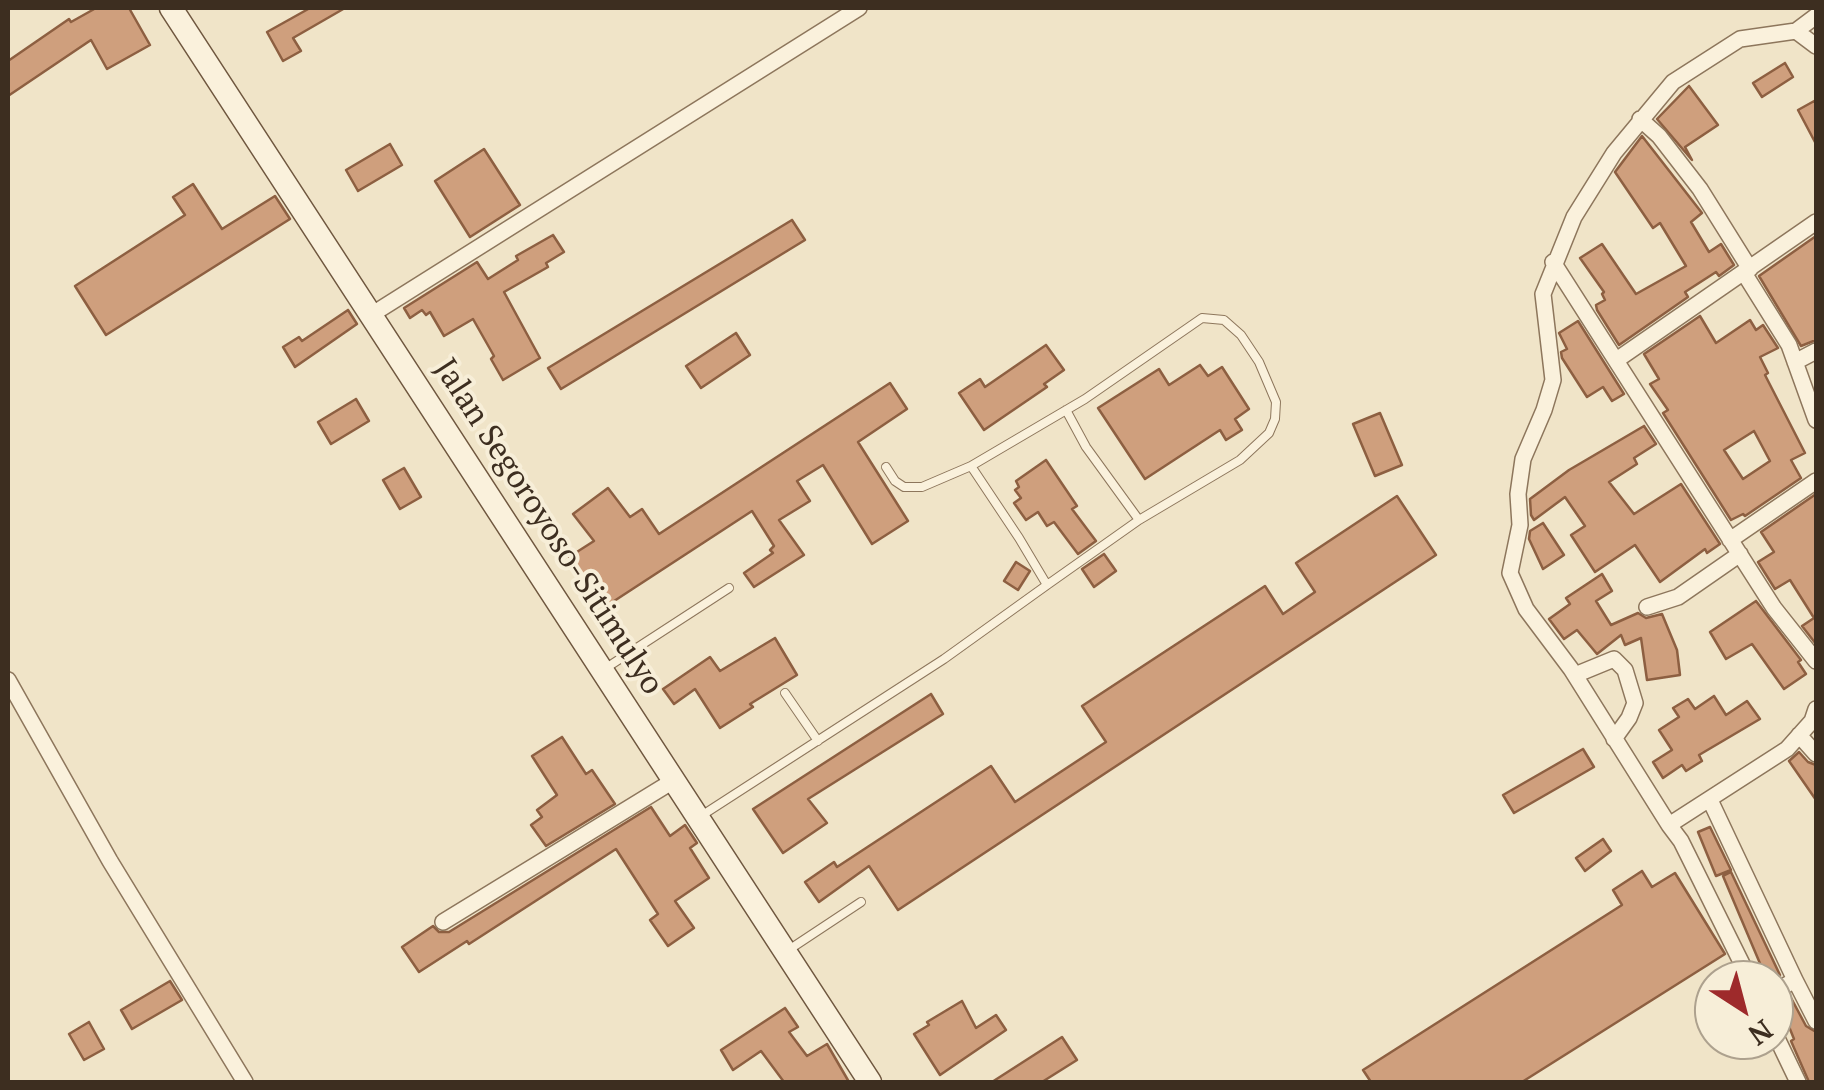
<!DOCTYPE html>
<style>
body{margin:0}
#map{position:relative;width:1824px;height:1090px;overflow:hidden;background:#f0e4c8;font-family:"PT Serif",serif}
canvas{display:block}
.frame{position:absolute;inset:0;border:10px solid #3d2e20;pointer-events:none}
.north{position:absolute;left:1694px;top:960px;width:100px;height:100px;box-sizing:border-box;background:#f7eed8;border:2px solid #ada18e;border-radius:50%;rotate:144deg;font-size:28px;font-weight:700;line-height:40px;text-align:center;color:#3d2e20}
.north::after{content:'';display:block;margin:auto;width:35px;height:45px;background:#9e2a2b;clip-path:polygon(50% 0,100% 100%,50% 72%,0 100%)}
</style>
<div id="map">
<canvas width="1824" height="1090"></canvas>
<div class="frame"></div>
<div class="north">N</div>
</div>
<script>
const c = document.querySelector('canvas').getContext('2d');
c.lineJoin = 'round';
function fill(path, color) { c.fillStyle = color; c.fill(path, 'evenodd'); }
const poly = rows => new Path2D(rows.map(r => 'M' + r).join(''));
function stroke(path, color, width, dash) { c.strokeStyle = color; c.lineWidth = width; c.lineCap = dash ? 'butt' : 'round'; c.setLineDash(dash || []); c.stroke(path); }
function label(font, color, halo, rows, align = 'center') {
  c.font = font + ' "PT Serif",serif'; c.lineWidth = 8; c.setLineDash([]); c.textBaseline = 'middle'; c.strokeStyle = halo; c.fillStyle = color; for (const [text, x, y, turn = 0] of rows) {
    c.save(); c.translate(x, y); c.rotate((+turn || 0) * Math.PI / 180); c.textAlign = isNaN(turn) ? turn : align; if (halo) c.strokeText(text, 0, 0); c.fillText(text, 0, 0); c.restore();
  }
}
const building = poly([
 [96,8,129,8,150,45,107,69,91,40,8,96,8,61,69,19,71,22,96,8],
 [310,8,345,8,293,38,301,51,283,61,267,32,310,8],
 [1785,63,1793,77,1762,97,1753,83,1785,63],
 [1689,86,1718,125,1685,147,1692,160,1657,119,1689,86],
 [1816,100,1816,144,1798,110,1816,100],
 [1642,136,1702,213,1691,222,1709,252,1721,244,1734,265,1719,276,1716,272,1685,292,1688,297,1619,345,1597,310,1596,305,1605,300,1602,294,1604,292,1580,258,1602,244,1636,294,1686,266,1660,223,1653,228,1615,172,1642,136],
 [390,144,402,165,358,191,346,170,390,144],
 [484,149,520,205,470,237,435,181,484,149],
 [193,184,222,229,275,196,290,219,106,335,75,286,185,215,173,197,193,184],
 [792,220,805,240,561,389,548,368,792,220],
 [553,235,564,252,546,263,548,267,504,292,540,358,503,380,491,359,494,356,473,319,444,336,430,312,426,315,422,310,410,318,404,308,477,262,488,279,518,260,516,256,553,235],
 [1816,236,1816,340,1801,346,1759,276,1816,236],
 [348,310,357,324,295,367,283,347,299,337,302,341,348,310],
 [1700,316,1716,343,1750,320,1756,330,1763,325,1778,348,1760,357,1768,373,1765,375,1805,453,1791,460,1801,478,1745,516,1743,514,1731,520,1663,413,1668,410,1650,384,1659,379,1644,354,1700,316],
 [1754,431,1770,461,1743,479,1724,450,1754,431],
 [1578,321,1624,394,1612,401,1603,387,1587,397,1562,358,1561,352,1567,349,1559,333,1578,321],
 [736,333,750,355,701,388,686,366,736,333],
 [1046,345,1064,370,1044,384,1047,387,984,430,959,393,980,379,985,387,1046,345],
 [1200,365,1208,376,1222,367,1249,409,1235,419,1242,430,1226,440,1220,430,1145,479,1098,408,1159,369,1169,385,1200,365],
 [890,383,907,409,858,442,908,521,872,544,823,465,797,481,810,501,779,520,804,555,754,587,744,573,773,553,770,550,774,546,752,511,608,605,590,577,585,581,569,557,594,541,573,514,608,488,630,517,642,509,659,534,890,383],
 [356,399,369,421,331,444,318,422,356,399],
 [1380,413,1402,465,1375,476,1353,424,1380,413],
 [1644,426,1656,444,1634,458,1637,464,1609,482,1634,514,1681,484,1720,544,1707,553,1705,549,1660,582,1635,545,1595,572,1571,535,1585,526,1565,497,1534,520,1531,515,1530,499,1569,470,1644,426],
 [1046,460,1077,506,1072,509,1096,541,1078,554,1054,522,1047,526,1038,512,1026,520,1014,503,1021,498,1015,490,1019,487,1016,481,1046,460],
 [404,468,421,497,400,509,383,480,404,468],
 [1816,494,1816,644,1802,626,1814,618,1790,580,1775,589,1758,562,1774,552,1761,532,1816,494],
 [1397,496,1436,555,898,910,869,866,819,902,805,882,834,862,837,867,991,766,1015,802,1106,742,1082,706,1265,586,1283,614,1315,592,1296,563,1397,496],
 [1543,523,1564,555,1543,569,1529,539,1530,531,1543,523],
 [1104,554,1116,571,1094,587,1082,569,1104,554],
 [1016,562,1030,571,1018,590,1004,581,1016,562],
 [1602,574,1612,591,1596,601,1611,625,1638,613,1646,618,1662,614,1677,650,1680,675,1647,680,1641,638,1625,645,1621,635,1597,654,1577,630,1564,639,1549,619,1570,604,1566,598,1602,574],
 [1756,601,1801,660,1798,662,1806,674,1784,689,1752,644,1726,659,1710,632,1756,601],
 [775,638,797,675,750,704,753,707,720,728,695,689,674,704,663,689,710,657,720,671,775,638],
 [931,694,943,714,808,799,827,823,783,853,753,809,931,694],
 [1714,696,1726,715,1747,701,1760,719,1699,755,1702,761,1686,771,1682,765,1663,778,1653,762,1672,750,1659,730,1679,717,1673,708,1688,699,1695,709,1714,696],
 [562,737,586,774,592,770,615,804,546,846,531,825,542,817,537,810,557,795,532,756,562,737],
 [1583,749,1594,767,1514,813,1503,795,1583,749],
 [1799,752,1808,762,1816,765,1816,800,1789,761,1799,752],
 [651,807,670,836,685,825,697,843,690,848,709,878,675,901,694,928,668,946,650,920,658,914,616,849,469,944,467,941,419,972,402,947,433,926,439,932,449,932,651,807],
 [1710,827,1731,870,1716,876,1698,832,1710,827],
 [1603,839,1611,851,1585,871,1576,858,1603,839],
 [1642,871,1652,887,1675,873,1725,954,1522,1082,1371,1082,1363,1070,1622,905,1613,890,1642,871],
 [1731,872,1780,975,1772,980,1767,980,1723,876,1731,872],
 [170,981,182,1000,132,1029,121,1010,170,981],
 [1790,996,1806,1026,1816,1032,1816,1082,1809,1082,1791,1041,1794,1039,1779,1002,1790,996],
 [962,1001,976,1028,996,1015,1006,1030,940,1075,914,1034,929,1025,927,1022,962,1001],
 [785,1008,798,1027,789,1032,807,1056,827,1044,849,1082,784,1082,761,1051,733,1070,721,1050,785,1008],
 [89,1022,104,1049,84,1060,69,1034,89,1022],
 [1062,1037,1077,1060,1042,1082,992,1082,1062,1037]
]);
const lane = poly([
 [1066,410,1086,447,1139,520],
 [971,466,1085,399,1202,318,1224,320,1241,335,1259,362,1276,402,1275,419,1269,433,1240,460,1139,520,1047,585],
 [606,668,729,588],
 [785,693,818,741],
 [701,816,944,659,1047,585,1019,538,971,466,922,487,904,487,895,481,886,467],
 [790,949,861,902]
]);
const street = poly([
 [1816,16,1796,31,1816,46],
 [1640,119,1659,136,1700,189,1750,269],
 [1553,262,1774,608,1816,661],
 [1744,273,1789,345,1816,420],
 [371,315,859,8],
 [1618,359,1816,222],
 [1795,362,1816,351],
 [1730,540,1816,481],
 [1647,607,1678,597,1740,554],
 [1575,675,1614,659,1625,670,1635,703,1629,718,1614,739],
 [8,680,110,861,245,1082],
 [1799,735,1816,754],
 [1710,800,1795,980,1774,992],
 [1669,825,1571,669,1526,609,1510,573,1520,525,1518,494,1523,459,1544,410,1553,380,1543,294,1574,217,1614,153,1673,82,1740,39,1796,31],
 [443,922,673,781],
 [1750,980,1681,841,1669,825,1787,749,1812,721,1816,709],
 [1795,980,1816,1021],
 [1774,1032,1798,1082]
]);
const secondary = poly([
 [171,8,870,1082]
]);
const streetNames = [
 ["Jalan Segoroyoso-Sitimulyo",548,527,57]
];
fill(building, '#cf9f7d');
stroke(building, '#8d5f41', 2.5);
stroke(lane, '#8d765c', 10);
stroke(street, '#8d765c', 18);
stroke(secondary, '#6f573f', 25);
stroke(lane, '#faf1dc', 8);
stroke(street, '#faf1dc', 15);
stroke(secondary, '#faf1dc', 22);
label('32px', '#3d2e20', '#f7eed8', streetNames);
</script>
